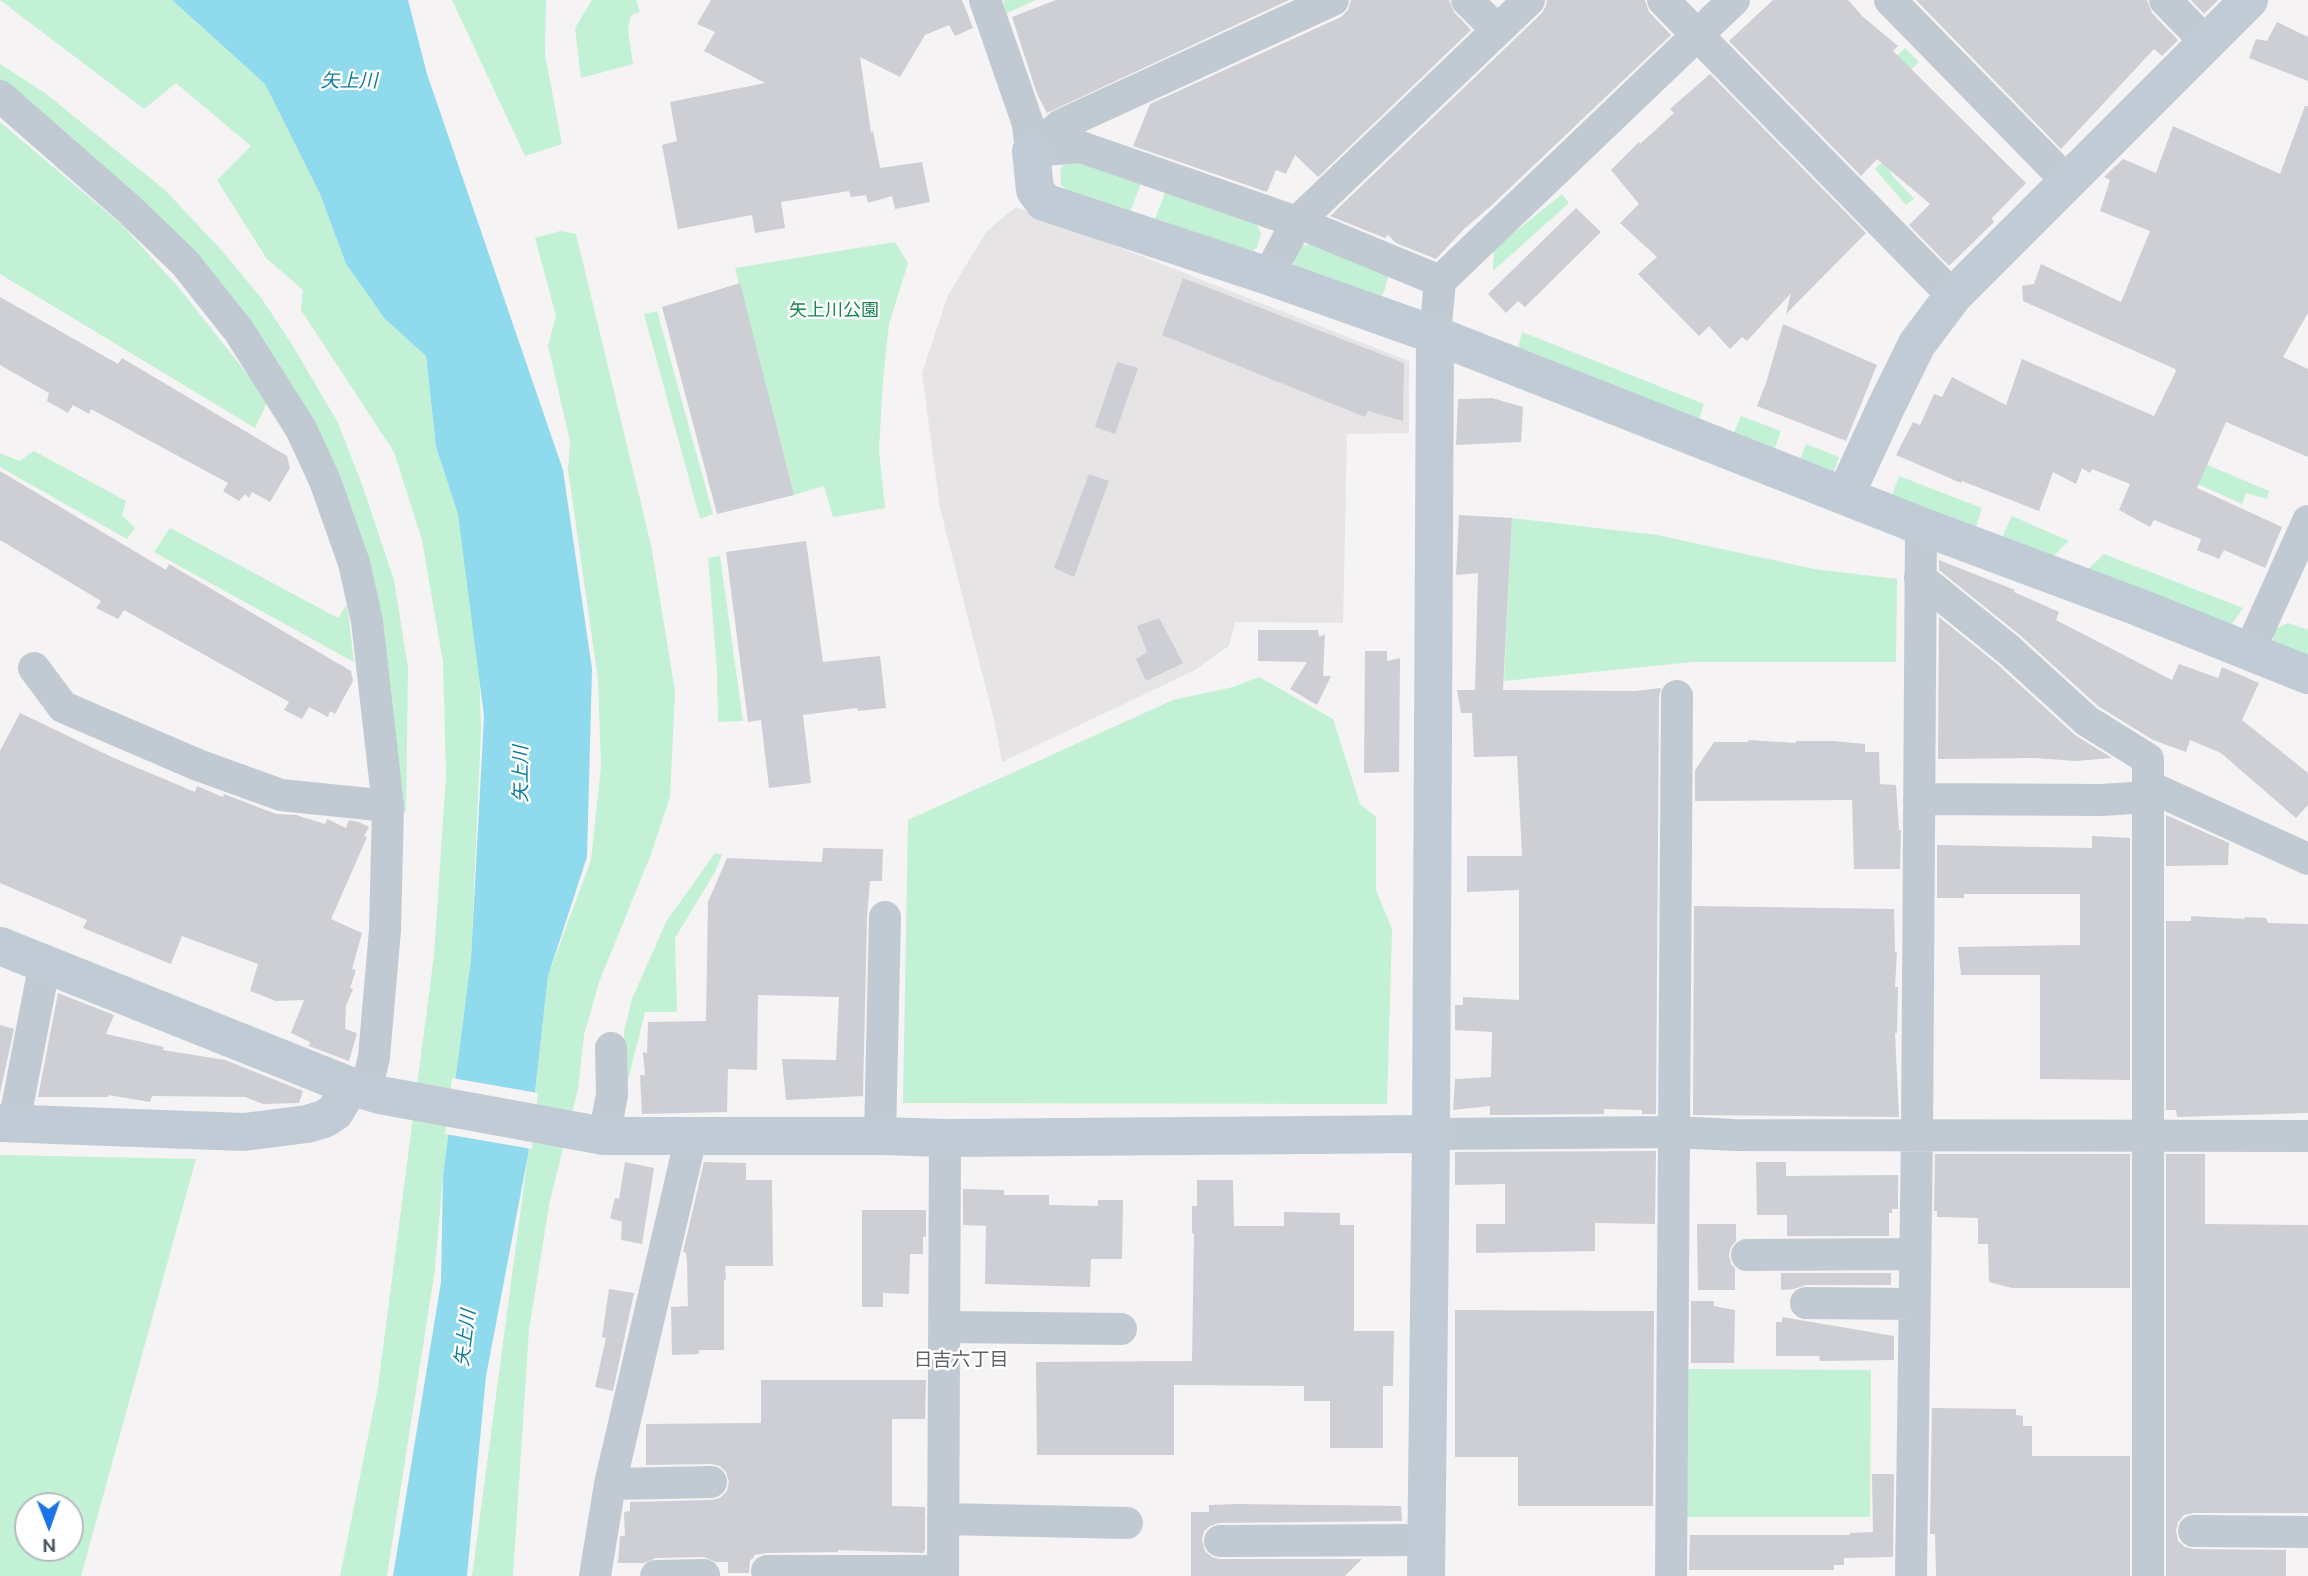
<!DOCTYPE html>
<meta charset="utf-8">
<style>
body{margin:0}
#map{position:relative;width:2308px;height:1576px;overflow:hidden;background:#f5f3f3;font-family:Ubuntu,sans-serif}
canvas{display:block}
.north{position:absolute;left:14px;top:1492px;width:70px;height:70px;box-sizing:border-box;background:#fff;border:2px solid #b7bbc0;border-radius:50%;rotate:179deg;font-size:19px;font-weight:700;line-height:28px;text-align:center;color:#4a5661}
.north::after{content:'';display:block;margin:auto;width:24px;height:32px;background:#1a73e8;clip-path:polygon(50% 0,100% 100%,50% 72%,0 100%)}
</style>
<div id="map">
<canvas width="2308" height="1576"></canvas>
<div class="north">N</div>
</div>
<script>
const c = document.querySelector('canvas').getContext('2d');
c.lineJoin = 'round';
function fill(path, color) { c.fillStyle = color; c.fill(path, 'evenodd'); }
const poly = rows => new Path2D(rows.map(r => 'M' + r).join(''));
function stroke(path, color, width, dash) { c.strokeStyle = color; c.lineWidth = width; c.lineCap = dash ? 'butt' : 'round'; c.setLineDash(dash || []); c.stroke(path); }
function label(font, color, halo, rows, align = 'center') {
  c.font = font + ' Ubuntu,"Noto Sans JP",sans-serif'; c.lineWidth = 5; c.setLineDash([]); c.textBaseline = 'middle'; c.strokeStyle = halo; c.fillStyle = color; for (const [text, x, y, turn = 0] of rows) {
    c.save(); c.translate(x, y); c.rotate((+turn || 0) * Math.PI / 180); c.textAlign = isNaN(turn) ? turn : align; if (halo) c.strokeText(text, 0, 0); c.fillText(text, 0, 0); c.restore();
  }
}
const education = poly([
 [1016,207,1409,361,1409,433,1347,434,1343,623,1235,622,1229,646,1193,671,1002,762,995,724,940,508,922,373,948,295,987,231]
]);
const green = poly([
 [0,0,172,0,265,84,320,194,346,264,385,319,426,356,436,447,458,514,478,631,481,729,471,959,443,1176,435,1269,387,1576,340,1576,378,1387,434,955,446,775,443,662,422,540,394,452,301,310,303,290,267,259,217,180,251,146,176,83,144,109],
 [452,0,546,0,545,55,562,144,525,156],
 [592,0,636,0,640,12,631,15,628,29,633,64,581,78,575,28],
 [1004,0,1036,0,1005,14],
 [1905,48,1919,62,1895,85,1881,71],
 [0,64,45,93,165,190,224,253,262,299,293,346,338,423,364,490,394,580,408,668,406,812,400,811,341,489,125,189,0,81],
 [0,122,122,225,179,288,268,400,255,428,0,274],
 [1907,138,1914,145,1890,173,1914,199,1906,205,1875,169],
 [1079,156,1142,181,1129,215,1070,193,1061,185,1060,171,1065,161],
 [1167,188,1255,221,1261,234,1257,247,1248,256,1154,221],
 [1562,194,1569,203,1493,271,1494,249],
 [560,231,576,234,651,545,675,691,670,797,651,854,599,982,584,1035,578,1089,550,1200,529,1329,513,1576,472,1576,528,1155,548,976,591,860,601,767,598,680,568,469,570,441,548,346,556,316,535,238],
 [895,242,908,263,889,324,883,380,879,450,885,508,833,517,824,486,794,495,735,268],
 [1318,243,1389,272,1385,289,1377,304,1295,272,1293,257,1300,246],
 [657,311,713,514,700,519,644,314],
 [1522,332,1704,404,1696,429,1518,348],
 [1741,416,1781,431,1772,456,1731,440],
 [2153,442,2269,491,2267,499,2246,493,2242,504,2145,460],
 [1806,444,1839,457,1833,474,1797,467],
 [34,451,126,501,122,515,135,528,127,539,0,467,0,453,19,461],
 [1899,476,1982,508,1974,532,1890,501],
 [2012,516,2069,541,2047,562,1999,543],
 [1512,518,1657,535,1814,569,1897,579,1896,662,1693,662,1504,681],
 [170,528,338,618,347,604,354,662,154,552],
 [2104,554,2243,608,2227,631,2083,574],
 [720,556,743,721,718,722,717,670,708,558],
 [2288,623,2308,630,2308,661,2278,649,2273,640,2275,629],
 [1259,677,1333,719,1360,804,1376,817,1376,890,1392,929,1387,1104,903,1103,908,820,1173,700,1233,687],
 [715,853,722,855,715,872,675,938,677,1012,645,1012,627,1084,624,1032,632,999,666,922],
 [0,1155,196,1159,81,1576,0,1576],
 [70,1506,70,1548,28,1548,28,1506],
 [1682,1369,1871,1370,1870,1517,1681,1517]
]);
const water = poly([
 [172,0,408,0,427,74,563,470,592,669,587,857,548,976,528,1155,486,1376,467,1576,393,1576,441,1282,443,1176,471,959,484,716,458,514,436,447,426,356,385,319,346,264,320,194,265,84]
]);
const pier = poly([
 [452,1078,538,1093,532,1149,445,1134]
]);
const building = poly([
 [711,0,962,0,973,28,955,36,949,25,925,35,900,77,860,57,871,132,873,131,880,168,922,162,930,202,895,209,892,196,868,203,866,195,851,197,849,191,781,202,785,228,755,233,752,215,678,229,662,145,677,141,670,102,765,83,704,51,715,32,697,24],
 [1056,0,1289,0,1047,113,1037,94,1012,17],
 [1351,0,1449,0,1454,12,1471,30,1318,177,1295,155,1286,174,1276,170,1267,192,1133,146,1150,104,1341,17,1348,10],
 [1547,0,1645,0,1649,12,1671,35,1492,205,1464,229,1436,259,1396,243,1388,235,1385,238,1330,216,1542,13,1546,6],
 [1773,0,1848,0,1862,16,1898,46,1893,51,2026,183,1992,218,1994,222,1949,266,1909,225,1930,204,1877,159,1861,176,1729,41],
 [1916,0,2147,0,2152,13,2178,40,2162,56,2154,49,2061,149],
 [2191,0,2218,0,2204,14],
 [2277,22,2308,37,2308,81,2249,58,2256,39,2267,41],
 [1710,74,1866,233,1786,314,1791,293,1747,341,1742,337,1730,349,1709,326,1699,336,1638,274,1657,257,1620,223,1639,204,1611,170,1639,142,1640,144,1674,113,1670,109],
 [2305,106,2308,106,2308,313,2283,357,2308,369,2308,457,2226,422,2197,488,2282,527,2265,568,2224,550,2219,559,2197,550,2201,539,2154,520,2150,527,2119,510,2130,484,2092,469,2090,473,2082,468,2076,484,2053,472,2039,511,1962,481,1961,483,1896,455,1913,422,1920,425,1934,394,1942,397,1952,377,2006,405,2022,359,2154,416,2176,371,2175,369,2023,301,2022,286,2034,284,2041,264,2121,302,2150,231,2100,211,2110,180,2104,177,2123,159,2156,173,2173,126,2280,174],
 [1576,208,1601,232,1525,307,1518,301,1506,313,1488,294],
 [1183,278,1404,363,1403,421,1368,411,1365,417,1162,335],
 [740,283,794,495,717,514,662,307],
 [0,297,118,364,122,358,287,456,290,468,270,502,252,492,249,498,245,494,239,501,223,491,228,483,91,409,89,414,73,405,68,413,47,401,49,393,0,365],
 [1783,324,1877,365,1846,441,1757,406,1766,383],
 [1117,362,1138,368,1115,434,1095,427],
 [1492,398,1523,407,1521,442,1456,445,1458,399],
 [0,471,166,570,169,564,351,671,353,681,335,714,330,711,328,717,309,707,302,719,284,710,289,702,124,610,118,619,96,608,101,601,0,540],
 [1089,474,1109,481,1074,577,1054,568],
 [1459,515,1512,518,1503,690,1635,691,1661,688,1659,696,1656,1114,1642,1114,1642,1110,1604,1109,1604,1114,1490,1115,1490,1106,1453,1110,1455,1079,1491,1077,1492,1032,1455,1030,1455,1005,1463,1005,1463,997,1519,1000,1519,890,1467,892,1467,856,1522,856,1517,756,1474,757,1472,713,1461,713,1457,690,1475,690,1478,573,1456,575],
 [806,541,823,662,880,656,886,708,858,711,857,708,803,715,811,783,769,788,761,720,748,722,726,552],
 [1939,560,2015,590,2014,592,2059,612,2056,620,2172,680,2179,664,2218,678,2222,667,2259,683,2242,720,2308,773,2308,805,2296,818,2221,753,2190,740,2186,752,2153,740,2098,706,2021,636,1939,570],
 [1939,617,1997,664,2075,735,2112,758,2076,761,2035,758,1938,759],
 [1159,618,1183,663,1146,681,1136,659,1147,652,1137,626],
 [1258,630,1318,630,1319,636,1323,636,1325,633,1323,676,1331,676,1317,705,1290,689,1307,662,1258,661],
 [1365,651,1387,651,1387,661,1400,658,1399,772,1364,773],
 [20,713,114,758,195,792,197,786,223,797,224,794,276,814,296,815,325,824,327,819,346,828,349,820,359,822,369,827,364,836,367,837,331,919,362,933,352,969,356,970,350,988,353,989,346,1006,345,1029,357,1033,349,1061,309,1046,310,1042,291,1033,304,1000,276,1001,250,991,258,964,182,936,171,964,83,928,87,920,0,883,0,751],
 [1748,740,1796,743,1796,741,1833,741,1865,744,1865,752,1879,752,1880,784,1896,785,1899,830,1901,830,1900,869,1854,869,1852,800,1695,801,1695,770,1714,742,1748,742],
 [2166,815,2229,843,2228,865,2166,866],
 [2092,836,2130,838,2130,1080,2040,1079,2040,975,1961,975,1958,947,2080,945,2080,894,1964,894,1964,898,1937,898,1937,845,2092,848],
 [823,848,883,849,882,881,870,881,867,917,863,1096,786,1100,782,1059,836,1060,839,997,758,995,757,1070,728,1069,727,1112,642,1114,640,1075,645,1075,643,1052,647,1053,648,1022,706,1021,708,902,727,858,822,862],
 [1694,906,1894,909,1895,952,1897,952,1895,987,1898,987,1897,1033,1895,1033,1899,1117,1693,1115],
 [2191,916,2245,919,2244,917,2266,918,2268,923,2308,924,2308,1113,2177,1117,2176,1110,2166,1110,2166,921,2191,921],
 [58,993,114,1015,106,1034,164,1047,163,1050,225,1060,303,1091,299,1103,263,1104,245,1097,152,1096,150,1102,108,1095,108,1097,38,1097],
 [0,1025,14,1029,0,1093],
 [1656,1151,1655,1224,1595,1223,1595,1251,1476,1253,1476,1224,1505,1224,1505,1184,1455,1185,1455,1152],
 [1935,1154,2130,1154,2130,1288,2012,1288,1989,1282,1988,1244,1978,1244,1978,1218,1937,1217,1937,1211,1934,1211],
 [2166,1154,2205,1154,2205,1224,2308,1225,2308,1513,2193,1513,2184,1515,2178,1522,2176,1530,2178,1541,2185,1547,2193,1549,2286,1550,2286,1576,2166,1576],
 [625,1162,654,1168,642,1244,621,1240,622,1222,610,1218,615,1198,619,1199],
 [704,1162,746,1163,746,1180,772,1180,773,1266,725,1266,726,1280,724,1280,724,1350,699,1350,699,1354,672,1355,671,1307,688,1306,687,1262,686,1253,683,1252],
 [1756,1162,1786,1162,1786,1176,1898,1175,1898,1209,1892,1209,1892,1213,1889,1213,1889,1236,1787,1236,1787,1215,1757,1215],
 [1197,1180,1233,1180,1234,1226,1284,1226,1284,1212,1340,1213,1340,1225,1354,1225,1354,1331,1394,1331,1393,1386,1383,1386,1383,1448,1330,1448,1330,1401,1304,1401,1304,1386,1174,1385,1174,1455,1037,1455,1036,1362,1192,1361,1194,1234,1192,1233,1192,1206,1197,1206],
 [963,1189,1004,1190,1004,1195,1049,1195,1049,1205,1098,1206,1098,1200,1123,1200,1122,1259,1091,1259,1090,1287,985,1284,986,1226,963,1225],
 [862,1210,926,1210,926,1237,923,1237,923,1254,910,1254,909,1294,883,1293,883,1307,862,1307],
 [1697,1224,1736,1224,1736,1241,1731,1247,1729,1254,1731,1264,1735,1268,1735,1290,1698,1290],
 [1781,1273,1891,1273,1891,1285,1806,1285,1794,1289,1781,1290],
 [609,1289,634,1293,613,1391,595,1387,606,1338,602,1337],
 [1691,1301,1714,1301,1714,1306,1735,1310,1734,1363,1691,1363],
 [1455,1310,1654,1311,1653,1506,1518,1506,1518,1457,1455,1457],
 [1782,1317,1894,1336,1894,1360,1820,1361,1819,1356,1776,1356,1776,1322,1782,1322],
 [761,1380,926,1380,925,1419,892,1419,892,1506,925,1507,925,1550,923,1553,838,1550,838,1552,767,1553,754,1555,754,1558,750,1560,749,1573,728,1573,728,1562,716,1562,704,1557,656,1558,644,1563,618,1563,620,1536,625,1536,624,1512,630,1511,630,1502,712,1500,720,1498,727,1491,729,1482,726,1472,720,1466,711,1464,646,1465,646,1424,761,1423],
 [1932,1408,2016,1409,2016,1415,2023,1416,2023,1426,2032,1426,2032,1456,2130,1456,2130,1576,1936,1576,1935,1534,1930,1534],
 [1872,1474,1894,1474,1893,1557,1844,1558,1844,1565,1834,1565,1834,1570,1689,1570,1690,1535,1850,1535,1850,1533,1873,1532],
 [1238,1504,1401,1506,1402,1521,1219,1523,1210,1526,1204,1531,1202,1540,1205,1551,1212,1557,1219,1559,1362,1559,1345,1576,1191,1576,1191,1512,1209,1512,1209,1505]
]);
const street = poly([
 [985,0,1028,124,1031,151],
 [1467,0,1497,30],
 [1663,0,1953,296],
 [1890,0,2066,180],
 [2165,0,2206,42],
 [0,96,129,209,185,263,239,331,301,429,325,481,354,563,367,621,388,806,385,930,374,1057,366,1091],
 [1031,151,1081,147,1297,222,1440,281],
 [1031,151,1061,125,1333,0],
 [1268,276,1297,222,1529,0],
 [1435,335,1440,281,1734,0],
 [1920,578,2009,650,2087,721,2148,759,2148,1576],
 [2249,652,2308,521],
 [34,668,63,707,198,765,281,795,388,806],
 [2148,786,2308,859],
 [1919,799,2101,800,2148,797],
 [14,1123,41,983,48,965],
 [1431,1134,1674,1132,1734,1135,2308,1136],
 [604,1136,612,1095,611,1048],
 [880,1136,885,917],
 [1747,1255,1915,1254],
 [1806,1303,1914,1304],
 [944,1327,1121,1329],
 [610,1484,711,1482],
 [943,1519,1127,1523],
 [2194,1531,2308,1532],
 [1220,1541,1426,1540],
 [767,1571,943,1571],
 [595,1576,610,1484,691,1137],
 [656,1576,704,1575],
 [943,1576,945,1138],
 [1671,1576,1677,696],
 [1911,1576,1917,1134,1921,526]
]);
const secondary = poly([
 [1031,151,1035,190,1044,202,1268,276,1435,335,1921,526,2138,607,2308,675],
 [1845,496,1886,407,1917,344,1953,296,2249,0],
 [0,946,350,1086,380,1095,604,1136,880,1136,945,1138,1431,1134],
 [0,1123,244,1132,307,1124,324,1119,335,1112,350,1086],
 [1426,1576,1431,1134,1435,335]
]);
const parkNames = [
 ["矢上川公園",834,310]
];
const waterNames = [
 ["矢上川",349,81],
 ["矢上川",521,774,-90],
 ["矢上川",465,1338,-83]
];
const neighbourhoodNames = [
 ["日吉六丁目",961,1360]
];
fill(education, '#e6e4e5');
fill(green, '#c3f1d5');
fill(water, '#90daee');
fill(pier, '#f5f3f3');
fill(building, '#cdcfd5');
stroke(street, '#c1cad2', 32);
stroke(secondary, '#c1cbd6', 38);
label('18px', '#17864f', '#fff', parkNames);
label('italic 19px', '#0c7c9b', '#fff', waterNames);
label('19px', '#5f6368', '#fff', neighbourhoodNames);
</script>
